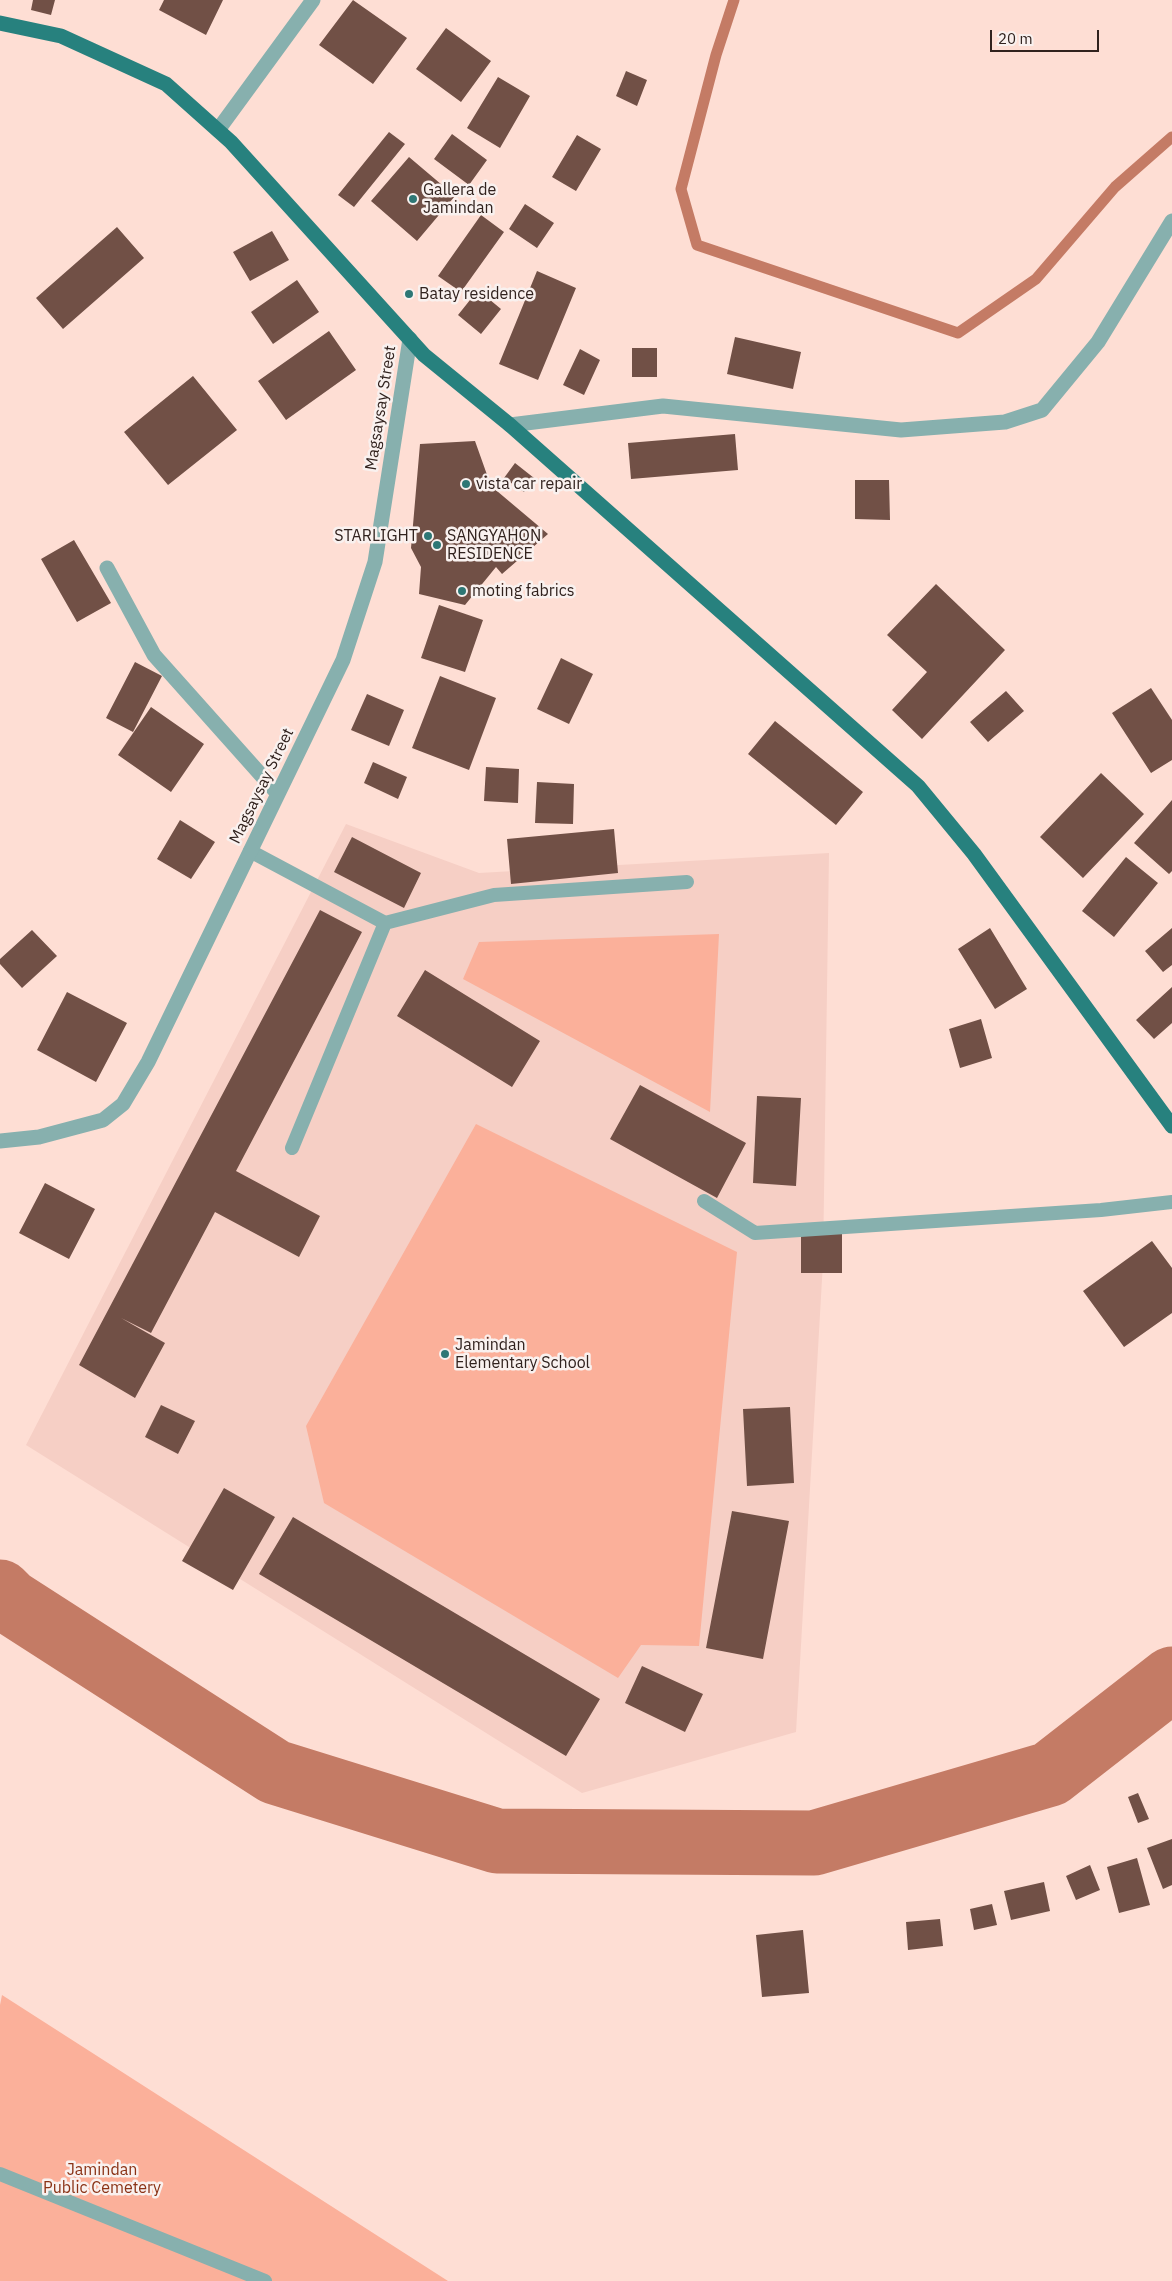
<!DOCTYPE html>
<style>
body{margin:0}
#map{position:relative;width:1172px;height:2281px;overflow:hidden;background:#feded4;font-family:"IBM Plex Sans",sans-serif}
canvas{display:block}
.scale{position:absolute;left:990px;top:30px;width:109px;height:22px;box-sizing:border-box;border:2px solid #31221e;border-top:0;padding-left:6px;font-size:15px;line-height:18px;white-space:nowrap;color:#31221e;-webkit-text-stroke:4px #f9f1ef;paint-order:stroke}
</style>
<div id="map">
<canvas width="1172" height="2281"></canvas>
<div class="scale">20 m</div>
</div>
<script>
const c = document.querySelector('canvas').getContext('2d');
c.lineJoin = 'round';
function fill(path, color) { c.fillStyle = color; c.fill(path, 'evenodd'); }
const poly = rows => new Path2D(rows.map(r => 'M' + r).join(''));
function stroke(path, color, width, dash) { c.strokeStyle = color; c.lineWidth = width; c.lineCap = dash ? 'butt' : 'round'; c.setLineDash(dash || []); c.stroke(path); }
function label(font, color, halo, rows, align = 'center') {
  c.font = font + ' "IBM Plex Sans",sans-serif'; c.lineWidth = 5; c.setLineDash([]); c.textBaseline = 'middle'; c.strokeStyle = halo; c.fillStyle = color; for (const [text, x, y, turn = 0] of rows) {
    c.save(); c.translate(x, y); c.rotate((+turn || 0) * Math.PI / 180); c.textAlign = isNaN(turn) ? turn : align; if (halo) c.strokeText(text, 0, 0); c.fillText(text, 0, 0); c.restore();
  }
}
const built = poly([
 [346,824,479,873,829,853,823,1262,796,1732,582,1793,26,1445]
]);
const green = poly([
 [719,934,710,1112,463,979,479,942],
 [476,1124,737,1252,699,1646,641,1645,618,1678,324,1503,306,1426],
 [2,1995,448,2281,0,2281,0,2005]
]);
const stream = poly([
 [734,0,716,55,681,189,697,245,958,333,1036,279,1115,187,1172,137]
]);
const river = poly([
 [0,1592,9,1601,275,1772,497,1841,814,1843,1050,1774,1172,1679]
]);
const building = poly([
 [33,0,55,0,51,15,31,10],
 [164,0,223,0,206,35,159,10],
 [353,0,407,38,373,84,319,45],
 [446,28,491,61,461,102,416,69],
 [626,71,647,80,637,106,616,96],
 [498,77,530,96,500,148,467,128],
 [389,132,405,144,354,207,338,195],
 [452,134,487,160,469,185,434,159],
 [577,135,601,149,576,191,552,177],
 [409,157,455,196,417,241,371,201],
 [525,204,554,223,537,248,509,229],
 [481,215,504,232,461,292,438,276],
 [117,227,144,258,63,329,36,298],
 [272,231,289,260,250,281,233,252],
 [537,271,576,288,538,380,499,364],
 [297,280,319,312,273,344,251,312],
 [478,290,501,309,481,334,458,315],
 [329,331,356,370,286,420,258,381],
 [735,337,801,352,793,389,727,374],
 [632,348,657,348,657,377,632,377],
 [580,349,600,360,584,395,563,385],
 [193,376,237,430,168,485,124,432],
 [735,434,738,470,631,479,628,443],
 [475,441,491,486,548,534,502,574,496,567,465,605,419,594,421,567,411,548,420,444],
 [515,463,534,478,524,492,504,478],
 [855,480,889,480,890,520,855,519],
 [74,540,111,603,77,622,41,559],
 [936,584,1005,650,922,739,892,710,927,672,887,635],
 [439,605,483,620,465,672,421,658],
 [561,658,593,674,569,724,537,709],
 [135,662,162,676,133,732,106,718],
 [440,676,496,698,469,770,412,748],
 [1151,688,1172,720,1172,760,1151,773,1112,713],
 [1006,691,1024,711,988,742,970,722],
 [367,694,404,710,389,746,351,730],
 [151,707,204,744,171,792,118,755],
 [775,721,863,792,836,825,748,754],
 [373,762,407,777,398,799,364,783],
 [486,767,519,769,518,803,484,801],
 [1101,773,1144,814,1083,878,1040,837],
 [537,782,574,784,573,824,535,823],
 [1172,800,1172,871,1169,874,1134,843],
 [180,820,215,842,191,879,157,859],
 [614,829,618,873,511,884,507,839],
 [352,837,421,873,404,908,334,872],
 [1126,857,1158,883,1114,937,1082,911],
 [320,910,362,932,236,1171,320,1216,299,1257,215,1212,151,1333,121,1318,165,1343,135,1398,79,1365],
 [990,928,1027,989,995,1009,958,949],
 [1172,928,1172,965,1163,972,1145,951],
 [32,930,57,956,22,988,0,964,0,959],
 [425,970,540,1041,512,1087,397,1016],
 [1172,987,1172,1023,1154,1039,1136,1020],
 [67,992,127,1023,96,1082,37,1050],
 [981,1019,992,1058,960,1068,949,1029],
 [640,1085,746,1143,717,1198,610,1139],
 [757,1096,801,1098,796,1186,753,1183],
 [45,1183,95,1209,69,1259,19,1233],
 [801,1232,842,1232,842,1273,801,1273],
 [1152,1241,1172,1268,1172,1313,1124,1347,1083,1291],
 [161,1405,195,1421,178,1454,145,1437],
 [790,1407,794,1483,747,1486,743,1409],
 [224,1488,275,1517,233,1590,182,1561],
 [732,1511,789,1521,763,1659,706,1648],
 [293,1517,600,1699,566,1756,259,1574],
 [642,1666,703,1694,685,1732,625,1703],
 [1138,1793,1149,1819,1138,1823,1128,1797],
 [1172,1839,1172,1885,1163,1889,1147,1848],
 [1137,1858,1150,1905,1119,1913,1107,1867],
 [1090,1865,1100,1890,1076,1900,1066,1876],
 [1044,1882,1050,1911,1011,1920,1004,1891],
 [992,1904,997,1925,974,1930,970,1909],
 [940,1919,943,1946,908,1950,906,1922],
 [803,1930,809,1993,762,1997,756,1935]
]);
const lane = poly([
 [250,851,385,923,292,1148],
 [385,923,494,895,687,882],
 [704,1201,755,1233,1101,1210,1172,1202],
 [0,2174,265,2281]
]);
const street = poly([
 [218,130,313,0],
 [510,425,663,406,901,430,1005,422,1042,410,1098,342,1172,221],
 [107,568,154,655,278,794],
 [0,1141,39,1137,103,1120,123,1104,148,1062,343,660,375,562,410,339]
]);
const primary = poly([
 [0,23,61,36,166,84,231,142,424,355,510,425,918,786,974,854,1172,1126]
]);
const markers = [
 [413,199,5,"#2e7775"],
 [409,294,5,"#2e7775"],
 [466,484,5,"#2e7775"],
 [428,536,5,"#2e7775"],
 [437,545,5,"#2e7775"],
 [462,591,5,"#2e7775"],
 [445,1354,5,"#2e7775"]
];
const poiNames = [
 ["Gallera de",423,190],
 ["Jamindan",423,208],
 ["Batay residence",419,294],
 ["vista car repair",476,484],
 ["STARLIGHT",418,536,"right"],
 ["SANGYAHON",447,536],
 ["RESIDENCE",447,554],
 ["moting fabrics",472,591],
 ["Jamindan",455,1345],
 ["Elementary School",455,1363]
];
const streetNames = [
 ["Magsaysay Street",381,408,-81],
 ["Magsaysay Street",262,786,-64]
];
const parkNames = [
 ["Jamindan",102,2170],
 ["Public Cemetery",102,2188]
];
fill(built, '#f6cfc5');
fill(green, '#fbb09a');
stroke(stream, '#c47b65', 11);
stroke(river, '#c47b65', 65);
fill(building, '#715046');
stroke(lane, '#87b0ae', 14);
stroke(street, '#87b0ae', 15);
stroke(primary, '#27817e', 15);
for (const [x, y, r, color] of markers) { const dot = new Path2D(); dot.arc(x, y, r, 0, 2 * Math.PI); c.fillStyle = color; c.fill(dot); stroke(dot, '#f9f1ef', 2); }
label('16px', '#31221e', '#f9f1ef', poiNames, 'left');
label('16px', '#31221e', '#f9f1ef', streetNames);
label('16px', '#8a3215', '#f9f1ef', parkNames);
</script>
